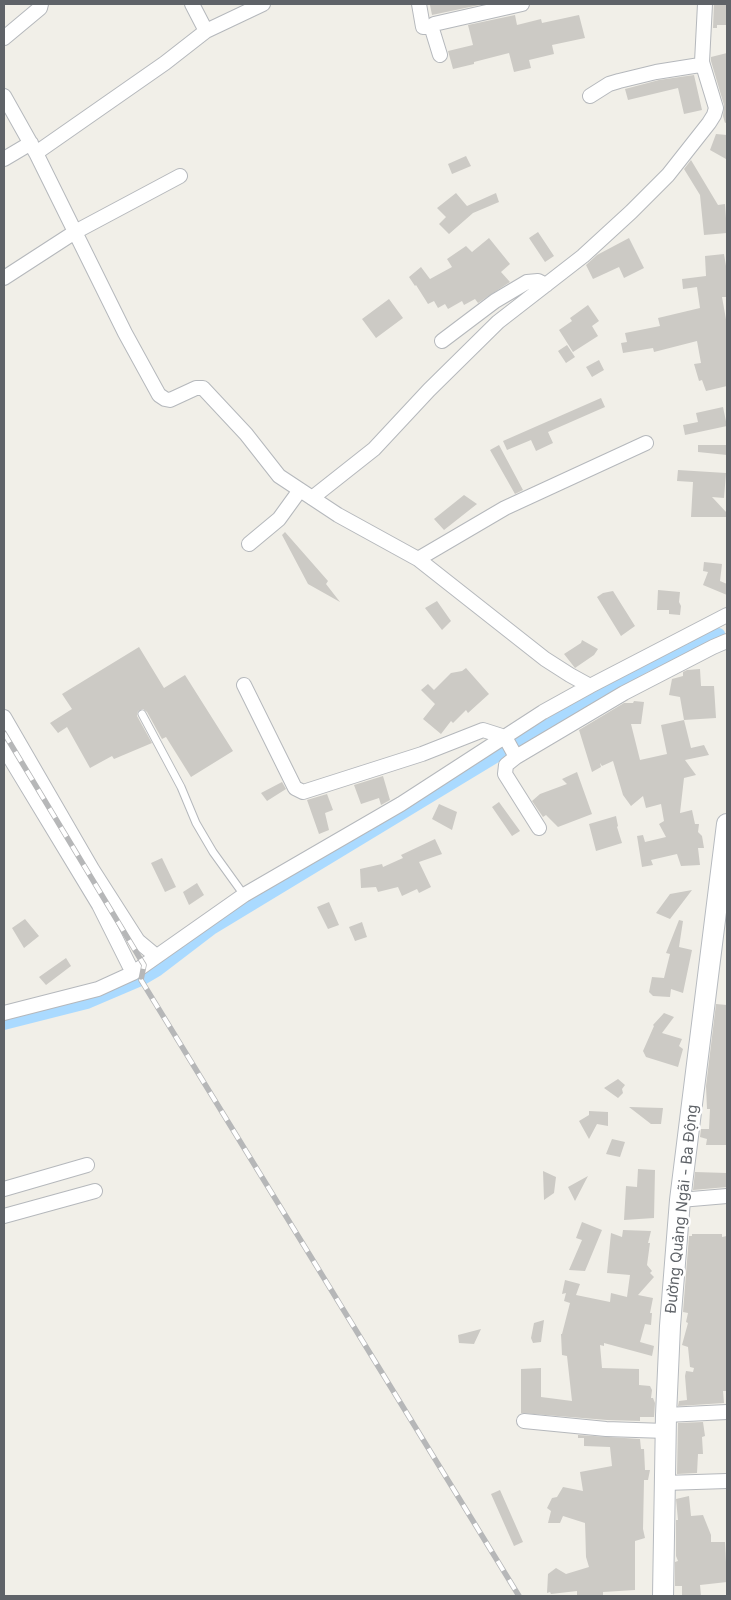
<!DOCTYPE html>
<meta charset="utf-8">
<style>
body{margin:0}
#map{position:relative;width:731px;height:1600px;overflow:hidden;background:#f1efe8;font-family:Inter,sans-serif}
canvas{display:block}
.frame{position:absolute;inset:0;border:5px solid #5f6368;pointer-events:none}
</style>
<div id="map">
<canvas width="731" height="1600"></canvas>
<div class="frame"></div>
</div>
<script>
const c = document.querySelector('canvas').getContext('2d');
c.lineJoin = 'round';
const poly = rows => new Path2D(rows.map(r => 'M' + r).join(''));
function stroke(path, color, width, dash) { c.strokeStyle = color; c.lineWidth = width; c.lineCap = dash ? 'butt' : 'round'; c.setLineDash(dash || []); c.stroke(path); }
function fill(path, color) { c.fillStyle = color; c.fill(path, 'evenodd'); }
function label(font, color, halo, rows, align = 'center') {
  c.font = font + ' Inter,sans-serif'; c.lineWidth = 5; c.setLineDash([]); c.textBaseline = 'middle'; c.strokeStyle = halo; c.fillStyle = color; for (const [text, x, y, turn = 0] of rows) {
    c.save(); c.translate(x, y); c.rotate((+turn || 0) * Math.PI / 180); c.textAlign = isNaN(turn) ? turn : align; if (halo) c.strokeText(text, 0, 0); c.fillText(text, 0, 0); c.restore();
  }
}
const canal = poly([
 [4,1024,87,1003,141,980,158,970,213,928,644,667,719,634]
]);
const building = poly([
 [438,4,484,4,432,15,430,5],
 [714,4,727,4,727,25,717,25,717,28,713,28],
 [515,15,517,25,541,19,542,23,579,15,585,38,552,45,554,54,529,60,531,68,514,72,509,53,474,62,474,64,453,69,448,51,473,45,468,25],
 [727,53,727,122,725,123,723,116,724,105,711,61,711,57],
 [694,75,702,110,684,114,678,88,628,100,625,89,659,80],
 [716,134,727,135,726,159,710,150],
 [466,156,471,166,452,174,448,164],
 [691,160,718,205,725,204,727,233,704,235,700,195,684,169],
 [456,193,467,206,496,193,499,202,473,213,449,234,439,224,446,217,437,208],
 [538,232,554,256,545,262,529,238],
 [489,238,510,264,501,272,510,282,478,303,475,299,464,305,462,301,448,309,445,304,438,308,434,301,428,304,416,285,415,286,409,277,421,267,430,279,452,267,447,259,466,246,472,252],
 [629,238,644,268,624,278,619,267,593,279,586,265,597,255],
 [724,254,727,272,727,297,722,297,727,325,727,386,706,391,702,380,699,381,694,364,701,363,697,341,654,352,653,348,623,353,621,343,627,342,625,333,660,326,658,318,700,308,697,287,683,289,682,279,706,276,705,256],
 [389,299,403,318,376,338,362,319],
 [588,305,599,321,592,326,598,336,573,352,559,330,572,321,570,318],
 [567,345,575,357,566,363,558,351],
 [599,360,604,370,592,377,586,367],
 [601,398,605,407,548,432,553,443,536,451,531,440,507,450,503,441],
 [723,407,727,426,685,435,683,425,698,422,696,413],
 [499,445,523,490,515,494,490,450],
 [698,445,727,445,727,455,698,452],
 [678,470,726,473,724,498,712,497,727,513,727,517,691,517,693,482,677,481],
 [464,495,477,504,444,530,434,519],
 [285,532,328,581,326,584,340,602,308,584,282,535],
 [704,562,722,564,720,581,727,584,727,595,703,585,708,572,703,571],
 [658,590,680,592,679,602,681,606,680,615,669,614,669,610,657,610],
 [613,591,635,626,621,636,597,597,603,593],
 [437,601,451,621,442,630,425,608],
 [582,640,598,649,594,655,575,668,564,654,581,643],
 [139,647,164,688,185,675,233,751,191,777,166,737,162,739,147,712,143,709,138,711,137,716,152,743,114,759,112,756,90,768,67,727,58,733,50,723,72,709,62,694],
 [466,668,489,694,468,713,466,710,453,723,451,721,441,734,423,719,435,704,421,690,428,684,434,690,451,673,462,671],
 [700,669,701,686,714,686,716,718,684,720,680,697,669,695,672,679,683,676,683,672,687,670],
 [634,701,644,702,641,724,631,724,640,760,667,754,661,725,684,720,691,748,704,745,709,755,685,760,696,775,684,778,680,813,692,810,695,824,699,824,698,832,702,836,704,848,698,848,700,865,681,866,677,854,651,860,653,865,642,867,637,836,643,835,645,842,666,837,659,824,664,821,661,804,646,808,643,796,631,806,623,795,613,761,602,766,600,763,601,767,592,772,579,730,624,703,633,703],
 [577,772,592,814,558,827,546,815,543,817,532,801,540,794,567,784,562,779],
 [383,776,390,800,381,805,379,798,361,804,354,785],
 [282,782,286,789,267,801,261,793],
 [327,794,333,810,325,813,329,830,319,834,307,800],
 [499,802,520,831,512,836,492,807],
 [439,804,457,812,452,830,432,819],
 [616,816,618,826,617,827,622,843,596,851,589,824],
 [435,839,442,854,419,862,431,887,419,893,417,889,402,896,398,887,378,892,376,887,361,888,360,869,382,864,383,867,403,858,401,855],
 [162,858,176,887,165,892,151,863],
 [197,883,204,895,189,905,183,892],
 [692,890,670,919,656,913,670,894],
 [329,902,339,925,328,929,317,907],
 [25,919,39,936,24,948,12,928],
 [679,920,683,921,679,947,692,950,683,993,671,989,670,997,653,996,649,992,652,977,664,978,670,954,666,953],
 [362,922,367,937,355,941,349,927],
 [66,958,71,966,46,985,39,977],
 [716,1004,727,1005,727,1145,706,1145,707,1139,700,1137,701,1129,709,1129,710,1109,707,1109,706,1086],
 [664,1013,674,1017,662,1033,682,1039,679,1046,683,1049,678,1067,646,1057,643,1051,654,1026,653,1025],
 [618,1079,625,1085,622,1089,623,1093,618,1098,604,1088],
 [629,1107,663,1108,661,1124,651,1124],
 [589,1111,608,1112,608,1126,597,1124,589,1139,579,1121,589,1115],
 [612,1139,625,1142,620,1157,606,1154],
 [638,1169,655,1170,654,1218,624,1220,626,1186,637,1187],
 [543,1171,556,1177,554,1193,544,1200],
 [695,1172,727,1173,727,1187,693,1190],
 [588,1176,575,1201,568,1187],
 [582,1222,602,1230,585,1271,569,1270,582,1240,576,1238],
 [623,1230,651,1231,648,1243,650,1243,647,1265,652,1271,650,1273,654,1277,638,1295,653,1298,650,1313,652,1313,651,1325,645,1324,640,1342,654,1346,652,1356,604,1343,604,1346,600,1345,602,1368,639,1369,639,1385,650,1386,652,1390,651,1398,653,1398,655,1403,654,1417,640,1417,640,1421,607,1420,521,1413,521,1369,541,1368,541,1397,572,1401,567,1356,562,1355,561,1334,562,1334,570,1303,564,1301,566,1293,562,1294,565,1280,580,1284,576,1295,610,1302,611,1293,627,1297,630,1275,607,1273,611,1233,622,1237],
 [692,1234,722,1234,722,1237,727,1236,727,1391,723,1391,724,1403,678,1406,679,1401,687,1400,685,1376,686,1371,693,1372,694,1368,690,1367,688,1347,682,1345,688,1323,686,1322,688,1313,683,1312,689,1236,692,1236],
 [544,1320,541,1342,533,1343,531,1338,534,1323],
 [481,1329,474,1344,459,1343,458,1335],
 [703,1422,705,1436,702,1437,703,1454,698,1454,697,1473,677,1474,678,1423],
 [578,1435,640,1439,641,1449,644,1449,645,1470,650,1470,648,1480,644,1480,643,1529,645,1538,635,1541,635,1590,603,1592,603,1596,577,1596,577,1591,551,1594,550,1592,547,1593,548,1574,556,1568,566,1574,589,1567,586,1557,585,1523,563,1516,560,1523,548,1523,551,1511,547,1508,552,1498,557,1497,563,1487,583,1491,580,1472,612,1466,610,1447,584,1446,584,1438,578,1438],
 [500,1490,523,1542,514,1546,491,1494],
 [689,1496,691,1516,703,1515,711,1535,711,1542,725,1542,727,1582,700,1585,701,1596,682,1596,682,1586,675,1586,675,1562,678,1561,676,1556,676,1520,678,1520,676,1499]
]);
const lane = poly([
 [142,714,181,787,196,823,213,852,244,895]
]);
const street = poly([
 [192,4,206,31],
 [419,4,423,27,432,27],
 [4,38,40,8,41,4],
 [440,55,432,29,434,24,522,4],
 [4,96,36,153,125,333,159,395,165,399,170,400,196,388,203,388,246,434,279,476,338,515,418,559,545,659,570,675,590,686],
 [590,96,609,84,619,81,656,72,700,65,702,62,705,4],
 [36,153,165,63,206,31,263,4],
 [4,159,31,143],
 [4,278,75,232,180,176],
 [442,341,495,301,527,282,538,281,546,285],
 [312,498,374,449,429,390,498,322,583,256,631,212,668,175,709,123,714,115,716,108,702,62],
 [249,544,279,519,300,490],
 [418,559,505,508,646,443],
 [244,685,295,788,303,792,422,754,483,730,505,737,516,757],
 [4,717,92,869,138,941,156,956],
 [4,748,99,905,133,973],
 [539,828,505,774,506,765,516,757,624,693,713,647,727,641],
 [4,1013,98,989,133,973,244,895,401,804,543,712,590,686,727,615],
 [4,1189,87,1165],
 [680,1200,727,1196],
 [4,1216,95,1191],
 [666,1415,727,1412],
 [524,1421,606,1429,666,1431],
 [665,1483,727,1481]
]);
const secondary = poly([
 [663,1596,666,1415,670,1326,680,1200,727,824]
]);
const rail = poly([
 [4,733,144,965,141,980,519,1596]
]);
const streetNames = [
 ["Đường Quảng Ngãi - Ba Động",682,1209,-84]
];
stroke(canal, '#aadaff', 12);
fill(building, '#cccac5');
stroke(lane, '#b5b8bc', 9);
stroke(street, '#b5b8bc', 16);
stroke(secondary, '#b6babf', 22);
stroke(lane, '#fff', 7);
stroke(street, '#fff', 14);
stroke(secondary, '#fff', 20);
stroke(rail, '#b6b7b8', 5.5);
stroke(rail, '#fff', 4, [11]);
label('15px', '#5f6368', '#fff', streetNames);
</script>
